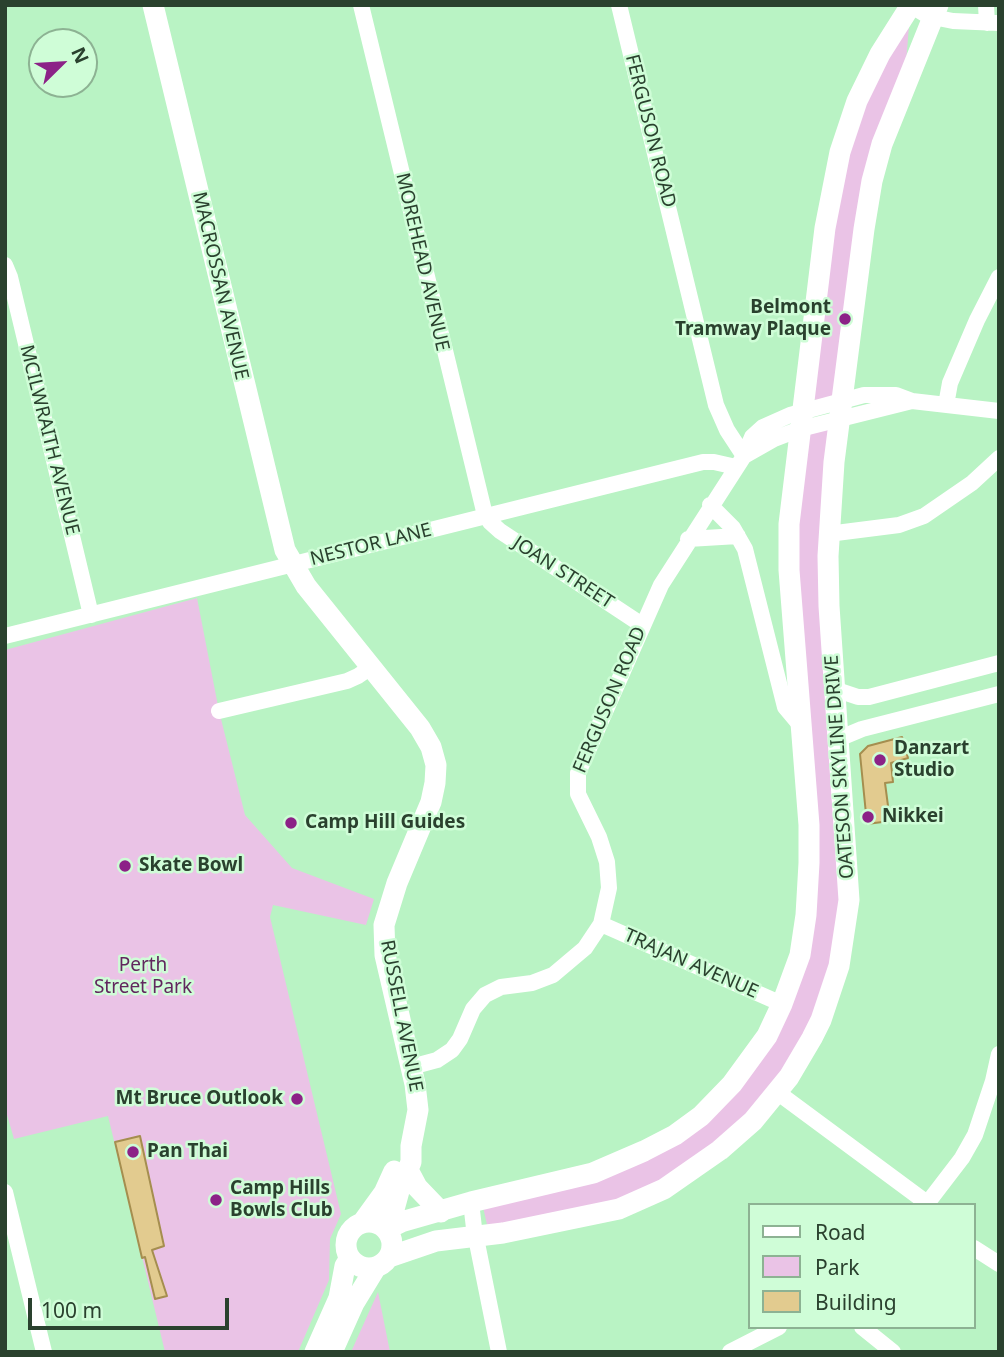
<!DOCTYPE html>
<style>
body{margin:0}
#map{position:relative;width:1004px;height:1357px;overflow:hidden;background:#b9f3c4;font-family:"Noto Sans",sans-serif}
canvas{display:block}
.frame{position:absolute;inset:0;border:7px solid #2a412e;pointer-events:none}
.legend{position:absolute;left:748px;top:1203px;width:228px;height:126px;box-sizing:border-box;background:#cffdd7;border:2px solid #8db293;margin:0;padding:9px 12px;list-style:none;font-size:21px;color:#2a412e}
.legend li{display:flex;align-items:center;gap:14px;height:35px}
.legend b{width:35px;border:2px solid #8db293}
.north{position:absolute;left:28px;top:28px;width:70px;height:70px;box-sizing:border-box;background:#cffdd7;border:2px solid #8db293;border-radius:50%;rotate:66deg;font-size:19px;font-weight:700;line-height:28px;text-align:center;color:#2a412e}
.north::after{content:'';display:block;margin:auto;width:24px;height:32px;background:#8c2287;clip-path:polygon(50% 0,100% 100%,50% 72%,0 100%)}
.scale{position:absolute;left:28px;top:1298px;width:201px;height:32px;box-sizing:border-box;border:4px solid #2a412e;border-top:0;padding-left:9px;font-size:21px;line-height:24px;white-space:nowrap;color:#2a412e;-webkit-text-stroke:5px #cffdd7;paint-order:stroke}
</style>
<div id="map">
<canvas width="1004" height="1357"></canvas>
<div class="frame"></div>
<ul class="legend">
<li><b style="height:9px;background:#fff"></b>Road</li>
<li><b style="height:19px;background:#eac3e6"></b>Park</li>
<li><b style="height:19px;background:#e2cb8f"></b>Building</li>
</ul>
<div class="north">N</div>
<div class="scale">100 m</div>
</div>
<script>
const c = document.querySelector('canvas').getContext('2d');
c.lineJoin = 'round';
function fill(path, color) { c.fillStyle = color; c.fill(path, 'evenodd'); }
const poly = rows => new Path2D(rows.map(r => 'M' + r).join(''));
function stroke(path, color, width, dash) { c.strokeStyle = color; c.lineWidth = width; c.lineCap = dash ? 'butt' : 'round'; c.setLineDash(dash || []); c.stroke(path); }
function label(font, color, halo, rows, align = 'center') {
  c.font = font + ' "Noto Sans",sans-serif'; c.lineWidth = 5; c.setLineDash([]); c.textBaseline = 'middle'; c.strokeStyle = halo; c.fillStyle = color; for (const [text, x, y, turn = 0] of rows) {
    c.save(); c.translate(x, y); c.rotate((+turn || 0) * Math.PI / 180); c.textAlign = isNaN(turn) ? turn : align; if (halo) c.strokeText(text, 0, 0); c.fillText(text, 0, 0); c.restore();
  }
}
const green = poly([
 [909,26,906,63,838,395,816,401,812,395,830,217,865,91],
 [828,428,843,924,801,1052,745,1121,639,1196,488,1229,483,1207,592,1180,741,1080,808,939,793,569,803,435],
 [197,598,219,711,245,815,292,868,374,899,366,925,273,905,270,917,341,1214,330,1239,329,1280,298,1352,165,1352,108,1116,14,1139,5,1108,5,650],
 [378,1292,390,1352,351,1352]
]);
const building = poly([
 [902,737,908,758,891,763,893,782,885,783,890,821,867,824,860,754,868,746,902,737],
 [140,1136,164,1246,152,1250,167,1296,155,1299,145,1257,142,1258,115,1142,140,1136]
]);
const minor = poly([
 [361,5,484,511,490,522,500,531,642,625],
 [619,5,716,405,727,430,744,456],
 [910,5,928,16,953,21,999,23],
 [986,5,987,23],
 [5,265,10,277,91,615],
 [946,405,950,383,977,320,999,277],
 [744,456,774,439,800,429,912,401],
 [710,505,733,528,745,549,785,707,801,726],
 [828,534,899,525,924,516,972,483,999,458],
 [688,539,738,536],
 [5,636,703,462,714,462,736,467],
 [834,689,858,697,869,697,999,663],
 [219,711,347,681,358,676,371,667],
 [838,739,862,729,999,694],
 [601,924,782,1004],
 [411,1067,437,1060,452,1050,460,1039,473,1009,485,995,501,987,532,983,553,975,585,948,601,924,609,888,607,862,599,837,578,794,578,773,661,585,744,456,752,437,763,427,790,415,864,395,896,395,912,401,999,411],
 [777,1092,927,1203],
 [5,1192,44,1352],
 [471,1202,474,1228,499,1352],
 [926,1205,962,1158,975,1135,993,1081,999,1054],
 [974,1248,999,1264],
 [862,1327,893,1352],
 [730,1352,779,1327]
]);
const secondary = poly([
 [153,5,285,550,306,586,420,728,431,747,436,765,435,783,431,802,397,883,384,925,385,955,415,1084,418,1110,411,1146,411,1162,399,1191,393,1213,386,1228],
 [408,1170,417,1187,441,1212],
 '346 1245a23 23 0 1 1 46 0a23 23 0 1 1-46 0Z',
 [363,1222,384,1193,394,1171],
 [387,1229,401,1222,471,1202,593,1173,644,1151,675,1135,701,1116,732,1084,767,1036,782,1004,800,955,806,915,809,863,809,825,789,570,789,524,825,228,840,152,857,101,880,54,911,5],
 [389,1257,436,1241,503,1233,619,1209,664,1189,720,1150,753,1121,789,1077,812,1038,821,1020,839,966,849,900,829,606,828,556,834,462,864,229,872,181,882,144,938,5],
 [315,1352,339,1298,345,1266,350,1258],
 [332,1352,354,1303,376,1267]
]);
const markers = [
 [845,319,7,"#8c2287"],
 [880,760,7,"#8c2287"],
 [868,817,7,"#8c2287"],
 [291,823,7,"#8c2287"],
 [125,866,7,"#8c2287"],
 [297,1099,7,"#8c2287"],
 [133,1152,7,"#8c2287"],
 [216,1200,7,"#8c2287"]
];
const streetNames = [
 ["FERGUSON ROAD",650,131,76],
 ["MOREHEAD AVENUE",422,262,77],
 ["MACROSSAN AVENUE",220,286,77],
 ["MCILWRAITH AVENUE",49,440,76],
 ["NESTOR LANE",371,545,-14],
 ["JOAN STREET",563,573,33],
 ["FERGUSON ROAD",610,700,-67],
 ["OATESON SKYLINE DRIVE",840,767,-94],
 ["TRAJAN AVENUE",691,964,24],
 ["RUSSELL AVENUE",401,1016,79]
];
const poiNames = [
 ["Belmont",831,308,"right"],
 ["Tramway Plaque",831,330,"right"],
 ["Danzart",894,749],
 ["Studio",894,771],
 ["Nikkei",882,817],
 ["Camp Hill Guides",305,823],
 ["Skate Bowl",139,866],
 ["Mt Bruce Outlook",283,1099,"right"],
 ["Pan Thai",147,1152],
 ["Camp Hills",230,1189],
 ["Bowls Club",230,1211]
];
const parkNames = [
 ["Perth",143,966],
 ["Street Park",143,988]
];
fill(green, '#eac3e6');
fill(building, '#e2cb8f');
stroke(building, '#a58e4f', 2);
stroke(minor, '#fff', 16);
stroke(secondary, '#fff', 21);
for (const [x, y, r, color] of markers) { const dot = new Path2D(); dot.arc(x, y, r, 0, 2 * Math.PI); c.fillStyle = color; c.fill(dot); stroke(dot, '#cffdd7', 2.5); }
label('19px', '#2a412e', '#cffdd7', streetNames);
label('bold 19px', '#2a412e', '#cffdd7', poiNames, 'left');
label('19px', '#61275e', '#cffdd7', parkNames);
</script>
